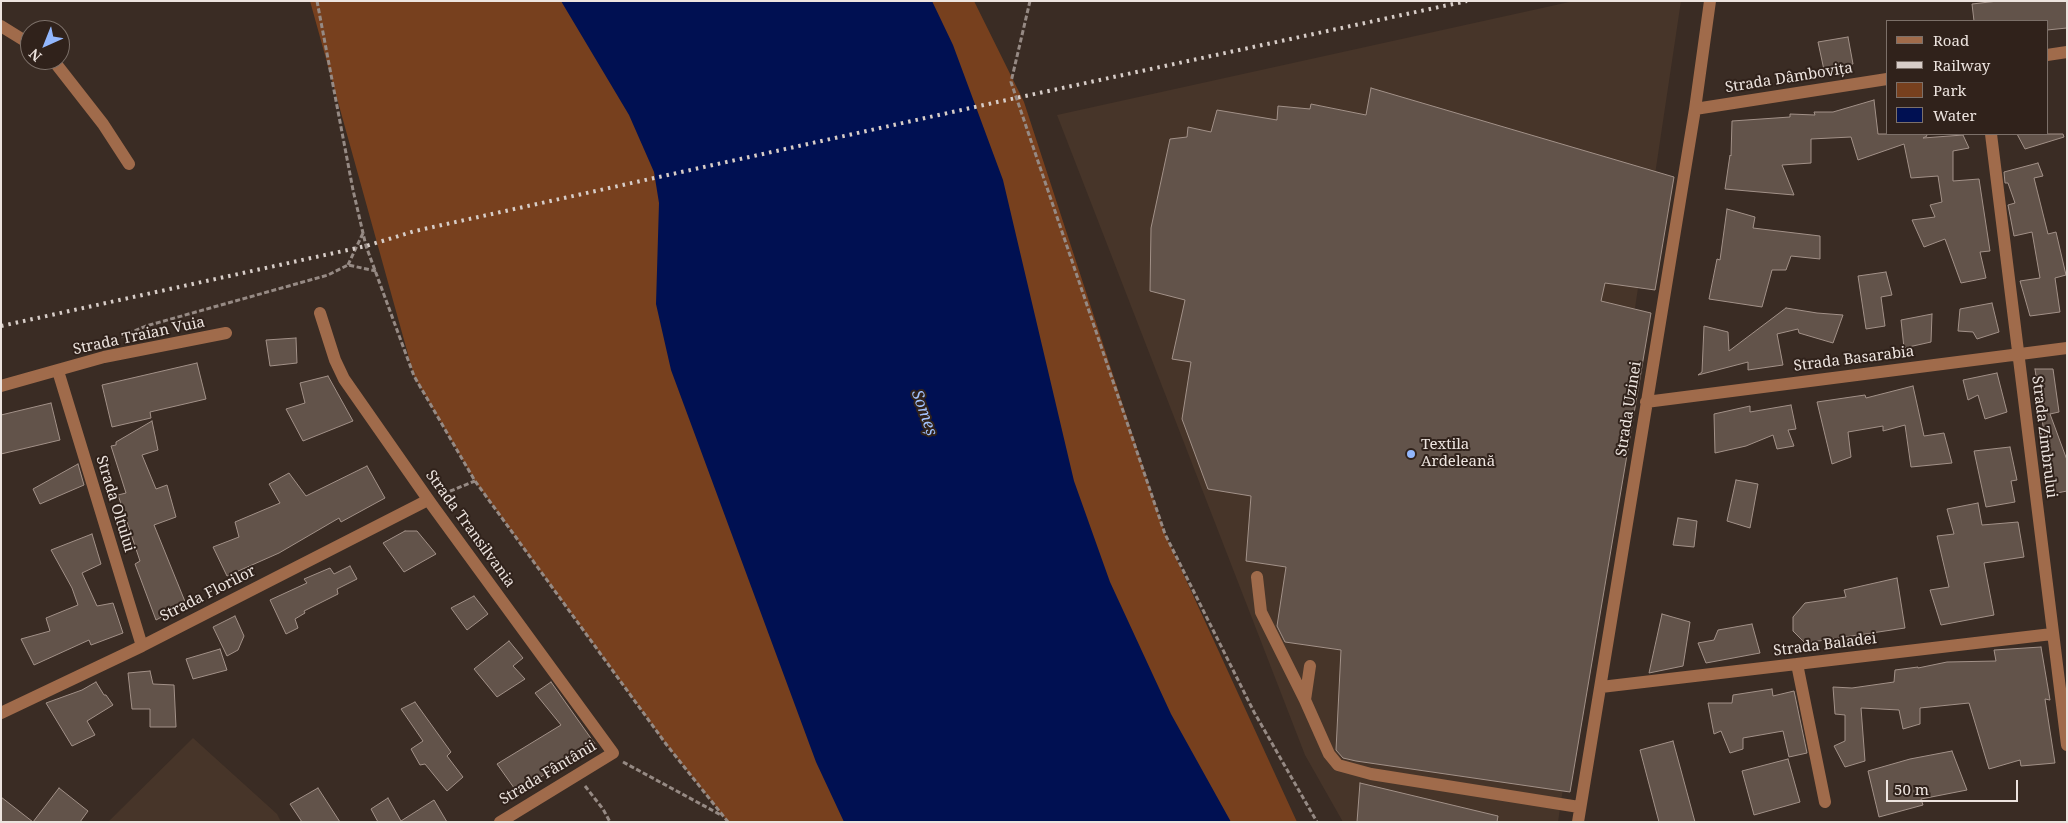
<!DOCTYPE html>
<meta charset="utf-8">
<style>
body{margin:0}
#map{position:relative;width:2068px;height:823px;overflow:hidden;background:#3a2c24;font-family:"Noto Serif",serif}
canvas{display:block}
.frame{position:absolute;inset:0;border:2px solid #ede4df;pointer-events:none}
.legend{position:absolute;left:1886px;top:20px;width:162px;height:115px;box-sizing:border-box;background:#30221b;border:1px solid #7c7069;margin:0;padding:6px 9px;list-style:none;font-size:15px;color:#ede4df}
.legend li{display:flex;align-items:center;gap:10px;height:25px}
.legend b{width:25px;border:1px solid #7c7069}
.north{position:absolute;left:20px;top:20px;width:50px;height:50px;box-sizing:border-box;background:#30221b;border:1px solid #7c7069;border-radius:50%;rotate:224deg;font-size:14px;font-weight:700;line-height:20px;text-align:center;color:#ede4df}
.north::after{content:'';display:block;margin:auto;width:18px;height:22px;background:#92b7fd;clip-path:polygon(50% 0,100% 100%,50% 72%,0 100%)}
.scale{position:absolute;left:1886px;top:780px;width:132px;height:22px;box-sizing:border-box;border:2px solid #ede4df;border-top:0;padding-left:6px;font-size:15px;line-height:18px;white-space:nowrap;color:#ede4df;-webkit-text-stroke:4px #30221b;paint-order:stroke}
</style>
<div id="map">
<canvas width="2068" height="823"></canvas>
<div class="frame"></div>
<ul class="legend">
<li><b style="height:6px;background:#a06b4b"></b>Road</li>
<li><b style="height:6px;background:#d7cdc8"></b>Railway</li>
<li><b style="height:14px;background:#77401e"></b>Park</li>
<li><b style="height:14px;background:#001052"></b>Water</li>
</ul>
<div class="north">N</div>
<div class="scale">50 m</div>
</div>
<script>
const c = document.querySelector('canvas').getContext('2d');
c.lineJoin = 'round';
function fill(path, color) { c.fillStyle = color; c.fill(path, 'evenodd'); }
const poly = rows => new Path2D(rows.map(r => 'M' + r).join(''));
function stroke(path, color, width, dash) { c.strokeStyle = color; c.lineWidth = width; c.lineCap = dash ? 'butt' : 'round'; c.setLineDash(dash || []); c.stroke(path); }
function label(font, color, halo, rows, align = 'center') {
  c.font = font + ' "Noto Serif",serif'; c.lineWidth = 4; c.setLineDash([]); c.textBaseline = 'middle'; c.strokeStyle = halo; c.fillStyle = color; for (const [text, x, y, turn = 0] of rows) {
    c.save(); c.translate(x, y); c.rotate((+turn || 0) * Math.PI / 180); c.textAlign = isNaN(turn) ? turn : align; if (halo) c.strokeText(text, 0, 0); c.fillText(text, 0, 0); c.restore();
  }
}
const built = poly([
 [1574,1,1681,1,1558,822,1343,822,1305,755,1057,115],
 [193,738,277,814,281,822,108,822]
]);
const green = poly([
 [310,1,974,1,1024,102,1165,534,1297,822,728,822,666,744,475,481,414,376]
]);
const water = poly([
 [561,1,932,1,953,45,1003,180,1074,481,1110,582,1171,714,1231,822,844,822,816,762,671,370,656,304,659,203,654,172,629,115]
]);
const building = poly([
 [1998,1,2067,1,2067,28,2047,30,2047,21,1974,21,1972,4,1998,1],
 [1848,37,1853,64,1824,70,1818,42,1848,37],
 [1371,88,1674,177,1655,290,1605,283,1601,301,1651,313,1570,792,1356,761,1343,758,1336,750,1341,650,1285,642,1277,626,1286,567,1246,561,1251,496,1208,489,1182,419,1191,362,1172,359,1185,300,1150,291,1151,228,1170,139,1187,137,1188,127,1211,132,1217,110,1277,120,1278,106,1310,109,1311,104,1366,115,1371,88],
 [1874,100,1878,134,1926,134,1927,136,1923,138,1963,135,1969,148,1953,151,1953,181,1979,179,1990,251,1980,252,1986,278,1961,283,1945,239,1924,247,1912,220,1935,217,1930,205,1942,202,1938,176,1911,178,1904,144,1858,160,1851,137,1811,139,1811,163,1782,165,1794,195,1725,189,1730,155,1731,156,1732,121,1790,117,1790,114,1815,115,1814,112,1833,112,1874,100],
 [2017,134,2063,134,2064,137,2025,149,2017,134],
 [2038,163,2043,176,2034,178,2048,234,2056,232,2066,275,2055,278,2060,312,2030,316,2020,281,2040,278,2032,232,2014,236,2008,205,2015,203,2008,183,2005,183,2004,172,2038,163],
 [1727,209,1755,217,1753,228,1820,236,1820,259,1791,256,1786,270,1772,270,1762,307,1709,299,1717,259,1720,260,1727,209],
 [1886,272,1892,295,1881,297,1885,326,1866,329,1858,276,1886,272],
 [1992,303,1999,332,1977,339,1973,332,1958,331,1960,309,1992,303],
 [1786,308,1817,313,1843,315,1833,343,1799,333,1798,329,1777,334,1783,365,1748,370,1748,362,1698,375,1702,372,1704,326,1728,332,1729,351,1786,308],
 [1932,314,1931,342,1904,348,1901,320,1932,314],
 [296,338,297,363,270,366,266,340,296,338],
 [197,363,206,399,150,412,151,418,112,427,102,385,197,363],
 [2035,369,2053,369,2059,412,2050,414,2067,460,2067,491,2052,494,2040,440,2045,440,2035,369],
 [1997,373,2007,412,1985,419,1978,395,1968,400,1963,380,1997,373],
 [328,376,353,421,303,441,286,409,305,403,300,383,328,376],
 [1913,386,1924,436,1944,433,1952,463,1911,467,1905,425,1883,431,1883,426,1848,432,1851,457,1832,464,1817,402,1865,395,1866,398,1913,386],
 [51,403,60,440,1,454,1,415,51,403],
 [1791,405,1796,429,1788,430,1794,446,1777,449,1773,435,1746,446,1715,453,1714,414,1750,406,1750,412,1791,405],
 [152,421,158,450,142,455,156,489,167,485,176,517,154,525,186,604,156,620,135,564,140,561,118,495,126,493,111,446,116,445,116,442,152,421],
 [2010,447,2017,480,2011,481,2015,502,1986,507,1974,451,2010,447],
 [78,464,84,485,40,504,33,489,78,464],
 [367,466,385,498,341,522,339,518,279,553,227,576,213,547,239,537,235,522,280,503,269,484,289,473,306,496,367,466],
 [1736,480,1758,484,1750,528,1727,521,1736,480],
 [1978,503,1982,525,2018,522,2024,557,1984,563,1994,615,1941,625,1930,590,1949,587,1937,536,1954,534,1947,509,1978,503],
 [1678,518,1697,521,1694,547,1673,545,1678,518],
 [405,531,417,531,436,554,404,572,383,543,405,531],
 [92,534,101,564,82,573,97,606,113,603,123,633,91,645,89,640,34,665,21,639,50,631,46,618,78,605,72,588,51,550,92,534],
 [350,566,357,579,337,589,338,594,304,611,305,613,295,619,298,628,286,634,270,600,307,583,304,579,330,568,334,574,350,566],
 [1897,578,1905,628,1805,643,1793,631,1793,617,1805,603,1846,597,1844,590,1897,578],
 [474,596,488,614,467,630,451,608,474,596],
 [1662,614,1690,622,1683,666,1649,673,1662,614],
 [235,616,244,636,238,650,227,656,213,627,235,616],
 [1752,624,1760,653,1706,663,1698,643,1714,640,1718,630,1752,624],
 [509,641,523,658,513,666,525,679,497,697,474,669,509,641],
 [2041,647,2050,700,2045,699,2055,763,2021,766,2020,760,1989,769,1969,703,1920,708,1920,724,1903,729,1899,710,1861,708,1865,761,1845,767,1834,746,1845,741,1845,715,1835,714,1833,687,1852,688,1894,682,1895,670,1918,667,1918,668,1947,662,1996,661,1994,650,2041,647],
 [220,649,227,670,193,679,186,659,220,649],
 [150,671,153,684,174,685,176,727,150,727,150,709,132,709,128,673,150,671],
 [96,682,104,695,106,695,113,705,87,721,95,735,72,746,46,703,82,690,96,682],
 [551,682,595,744,571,761,569,759,517,792,497,764,561,725,535,693,551,682],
 [1772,689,1773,696,1794,691,1807,753,1789,757,1783,731,1743,738,1743,749,1730,753,1721,731,1714,734,1708,703,1732,703,1733,695,1772,689],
 [415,702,451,752,447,756,463,777,447,791,425,764,420,765,411,749,423,741,401,709,415,702],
 [1673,741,1695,822,1659,822,1640,750,1673,741],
 [1952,751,1967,790,1921,799,1923,805,1879,817,1868,771,1910,759,1952,751],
 [1788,759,1800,802,1754,815,1742,771,1788,759],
 [1360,783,1498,816,1497,822,1357,822,1360,783],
 [59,788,88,811,80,822,1,822,1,797,33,822,59,788],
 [318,788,340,822,302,822,290,804,318,788],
 [388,798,401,821,434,800,447,822,378,822,371,809,388,798]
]);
const path = poly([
 [317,1,353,190,366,246,414,376,475,481,666,744,728,822],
 [1030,1,1011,82,1165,534,1254,712,1317,822],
 [348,265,363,233],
 [121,337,146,326,328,275,348,265,376,271],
 [443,494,475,481],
 [623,762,721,815],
 [585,786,603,809,610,822]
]);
const minor = poly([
 [1,26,30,44],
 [2047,55,2067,52],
 [53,60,103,124,129,164],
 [1695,109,1887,79],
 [1991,134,2067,745],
 [320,313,335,360,344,379,432,505,613,753,500,822],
 [58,371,142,646],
 [1,386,104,357,226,333],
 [1646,402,2067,348],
 [1257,577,1261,612,1305,700],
 [1797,664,1825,802],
 [1310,666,1305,700,1329,754,1338,765,1371,774,1579,807],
 [1601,687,2052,634],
 [1,713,142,646,428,500],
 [1578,822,1695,109,1710,1]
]);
const rail = poly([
 [1,326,366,246,415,231,1002,101,1467,1]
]);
const markers = [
 [1411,454,5,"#92b7fd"]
];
const streetNames = [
 ["Strada Dâmbovița",1789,78,-9],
 ["Strada Traian Vuia",139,336,-12],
 ["Strada Basarabia",1854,359,-7],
 ["Strada Uzinei",1629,409,-81],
 ["Strada Zimbrului",2044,437,83],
 ["Strada Oltului",115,504,73],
 ["Strada Transilvania",470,529,54],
 ["Strada Florilor",208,594,-27],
 ["Strada Baladei",1825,645,-7],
 ["Strada Fântânii",548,773,-31]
];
const poiNames = [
 ["Textila",1421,445],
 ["Ardeleană",1421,462]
];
const waterNames = [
 ["Someș",924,413,70]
];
fill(built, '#473529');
fill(green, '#77401e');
fill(water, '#001052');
fill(building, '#62534a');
stroke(building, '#a29188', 1);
stroke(path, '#968a84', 3, [5, 2.5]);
stroke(minor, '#a06b4b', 12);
stroke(rail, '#d7cdc8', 4, [2.5, 5]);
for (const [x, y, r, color] of markers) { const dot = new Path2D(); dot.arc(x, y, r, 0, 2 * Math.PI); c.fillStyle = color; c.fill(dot); stroke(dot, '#30221b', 2); }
label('15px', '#ede4df', '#30221b', streetNames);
label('15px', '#ede4df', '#30221b', poiNames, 'left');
label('italic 16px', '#a2c2fd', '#30221b', waterNames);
</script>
